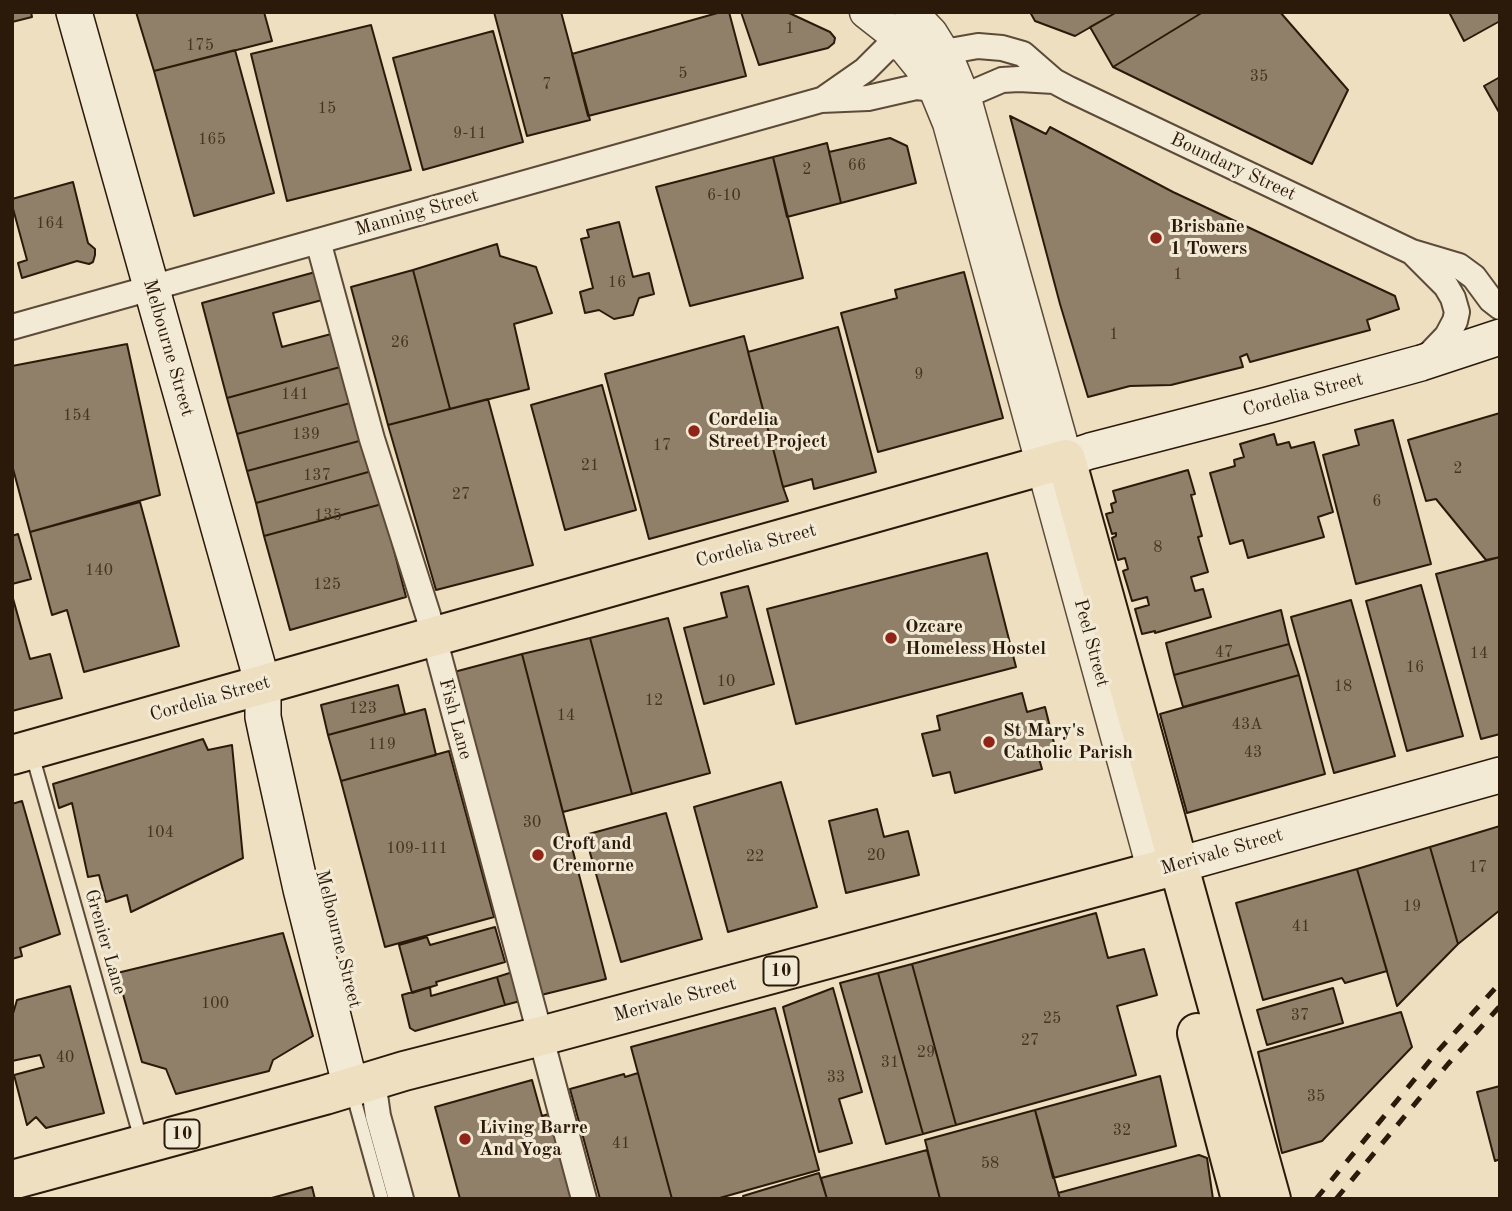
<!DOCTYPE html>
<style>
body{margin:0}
#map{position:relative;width:1512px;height:1211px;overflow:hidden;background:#eddfc0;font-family:"Old Standard TT",serif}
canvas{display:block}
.frame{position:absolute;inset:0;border:14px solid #2b1a0a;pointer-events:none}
</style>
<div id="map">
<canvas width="1512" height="1211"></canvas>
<div class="frame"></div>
</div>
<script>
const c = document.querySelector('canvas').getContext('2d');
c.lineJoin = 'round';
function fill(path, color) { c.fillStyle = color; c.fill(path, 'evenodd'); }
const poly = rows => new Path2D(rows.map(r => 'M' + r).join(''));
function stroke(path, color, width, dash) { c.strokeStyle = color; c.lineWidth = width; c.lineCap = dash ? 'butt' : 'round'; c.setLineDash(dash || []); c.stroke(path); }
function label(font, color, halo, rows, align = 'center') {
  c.font = font + ' "Old Standard TT",serif'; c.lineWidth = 6; c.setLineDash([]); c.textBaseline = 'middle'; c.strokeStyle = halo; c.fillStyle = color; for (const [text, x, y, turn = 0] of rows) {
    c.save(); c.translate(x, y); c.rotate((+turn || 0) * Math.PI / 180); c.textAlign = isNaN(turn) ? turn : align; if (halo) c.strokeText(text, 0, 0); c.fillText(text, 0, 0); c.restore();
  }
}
const building = poly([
 [12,12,31,12,32,17,12,22,12,12],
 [136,12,264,12,272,41,154,71,136,12],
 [494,12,561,12,590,120,527,136,494,12],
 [721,12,729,12,746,76,588,116,572,54,721,12],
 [741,12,787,12,830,32,835,38,834,43,828,48,759,65,741,12],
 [1030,12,1117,12,1075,36,1035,21,1030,12],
 [1117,12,1203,12,1113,67,1090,27,1117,12],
 [1203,12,1280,12,1348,90,1312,164,1113,67,1203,12],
 [1449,12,1500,12,1500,21,1464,41,1449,12],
 [371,25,411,170,287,201,251,54,371,25],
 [493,31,523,142,423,170,393,58,493,31],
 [235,50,274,193,194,216,154,71,235,50],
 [1500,77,1500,114,1484,86,1500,77],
 [1010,116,1046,134,1050,127,1173,192,1395,296,1399,309,1367,320,1370,330,1250,362,1247,354,1240,357,1243,367,1171,385,1130,386,1088,397,1060,304,1010,116],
 [890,138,907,146,916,183,841,203,829,152,890,138],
 [827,143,841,203,787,217,773,157,827,143],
 [773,157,803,278,690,306,656,187,773,157],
 [73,182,88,243,95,249,95,255,93,262,89,264,77,261,22,278,18,263,27,260,12,205,12,199,73,182],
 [619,222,633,277,649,273,654,294,639,298,633,315,614,319,599,310,585,313,580,292,593,288,581,239,589,237,587,230,619,222],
 [497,244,500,256,536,267,552,313,514,324,529,389,450,409,413,270,497,244],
 [413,270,450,409,388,425,351,287,413,270],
 [319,271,326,299,273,313,282,347,335,333,344,366,227,398,202,303,319,271],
 [964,272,1003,418,878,452,841,313,897,298,895,290,964,272],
 [838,327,876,472,814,489,812,479,783,487,748,352,838,327],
 [744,336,783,487,788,501,649,539,605,374,744,336],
 [127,344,160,495,30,532,12,465,12,366,127,344],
 [344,366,354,402,237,434,227,398,344,366],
 [602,385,636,510,565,530,531,405,602,385],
 [488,399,533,565,436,590,388,425,488,399],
 [354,402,363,440,247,471,237,434,354,402],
 [1500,413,1500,557,1486,560,1436,499,1426,501,1408,440,1500,413],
 [1393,420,1431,564,1356,584,1323,455,1359,445,1355,430,1393,420],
 [1274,434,1277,445,1289,442,1291,448,1314,442,1333,512,1318,517,1324,537,1248,558,1243,540,1230,544,1210,473,1235,466,1234,460,1244,457,1240,444,1274,434],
 [363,440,372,471,256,503,247,471,363,440],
 [1188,470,1195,494,1191,495,1202,536,1198,537,1208,572,1191,577,1195,591,1203,589,1211,617,1155,633,1155,631,1142,634,1135,609,1149,605,1147,597,1132,601,1123,571,1128,569,1125,558,1118,560,1112,538,1116,536,1116,533,1112,534,1106,514,1113,512,1111,504,1116,502,1113,491,1188,470],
 [372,471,382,504,264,536,256,503,372,471],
 [140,502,179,646,84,672,67,610,52,615,30,532,140,502],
 [382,504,406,597,290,630,264,536,382,504],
 [18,534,31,579,12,584,12,536,18,534],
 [987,553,1016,667,796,724,767,609,987,553],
 [1500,557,1500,734,1481,739,1436,574,1500,557],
 [1421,585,1463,736,1407,751,1366,601,1421,585],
 [748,586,774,684,704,704,684,628,727,617,721,593,748,586],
 [12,595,30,659,50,654,62,698,12,711,12,595],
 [1351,600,1395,756,1334,773,1291,617,1351,600],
 [1281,610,1289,644,1174,675,1166,643,1281,610],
 [668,618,710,773,632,794,590,638,668,618],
 [590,638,632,794,563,812,522,654,590,638],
 [1289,644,1299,675,1183,707,1174,675,1289,644],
 [522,654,606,979,537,996,454,672,522,654],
 [1299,675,1325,774,1187,813,1160,714,1299,675],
 [398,685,405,714,328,735,321,705,398,685],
 [1022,693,1027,712,1045,707,1056,751,1038,755,1042,769,955,793,950,772,933,776,922,734,940,730,937,716,1022,693],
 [425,709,436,755,341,781,328,735,425,709],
 [203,739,208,750,232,745,243,858,131,912,127,895,106,902,99,875,88,877,72,803,59,808,53,784,203,739],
 [449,751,494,917,385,947,341,781,449,751],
 [781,782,817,907,728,932,694,807,781,782],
 [22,801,60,934,20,948,22,956,12,959,12,804,22,801],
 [877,809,884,837,908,831,919,875,846,893,829,821,877,809],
 [666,813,702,939,621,962,585,835,666,813],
 [1500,826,1500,910,1458,944,1430,847,1500,826],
 [1430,847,1458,944,1397,1006,1357,869,1430,847],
 [1357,869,1387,971,1345,983,1342,978,1263,1000,1236,903,1357,869],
 [1096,913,1108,958,1144,949,1157,995,1117,1006,1136,1075,956,1125,912,964,1096,913],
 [495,927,505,962,436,982,437,985,412,993,399,945,427,937,430,945,495,927],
 [283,933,313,1036,273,1060,269,1071,176,1094,166,1069,142,1062,117,973,283,933],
 [912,964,956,1125,923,1134,878,973,912,964],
 [516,971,524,1000,505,1005,497,977,516,971],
 [878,973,923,1134,886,1144,840,983,878,973],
 [497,977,505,1005,415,1031,410,1028,402,995,430,987,431,996,497,977],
 [70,986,104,1113,46,1128,36,1117,27,1125,14,1075,44,1067,40,1055,12,1061,12,1017,17,1000,70,986],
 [833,988,862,1092,839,1099,852,1143,819,1152,783,1007,833,988],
 [1333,988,1343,1023,1267,1045,1257,1010,1333,988],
 [775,1008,819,1170,716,1199,672,1199,631,1047,775,1008],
 [1401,1012,1412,1047,1322,1141,1282,1153,1258,1052,1401,1012],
 [638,1073,672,1199,600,1199,570,1089,624,1074,625,1077,638,1073],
 [1160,1076,1176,1146,1053,1178,1035,1110,1160,1076],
 [532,1080,542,1116,552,1113,575,1199,460,1199,435,1107,532,1080],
 [1500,1086,1500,1159,1495,1161,1477,1092,1500,1086],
 [1035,1110,1060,1199,940,1199,925,1140,1035,1110],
 [927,1150,940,1199,827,1199,821,1178,927,1150],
 [1199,1155,1207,1158,1213,1199,1060,1199,1058,1193,1199,1155],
 [819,1173,827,1199,744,1199,743,1196,819,1173],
 [312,1187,315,1199,268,1199,312,1187]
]);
const service = poly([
 [32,754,141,1140],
 [352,1091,382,1199]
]);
const minor = poly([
 [944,52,978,46,1002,48,1023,54,1054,81,1069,89,1412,252,1459,266,1474,277,1491,300,1500,307],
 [962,93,974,92,1002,80,1019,79,1054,81],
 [822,100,865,70,886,49,902,44],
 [318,241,372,439,428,615,584,1199],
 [1415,255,1446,286,1453,298,1457,312,1455,321,1447,336,1425,359],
 [12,327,821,100,868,98,916,87,935,89],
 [373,1081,378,1116,401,1199]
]);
const tertiary = poly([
 [866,12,894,34,920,66,935,89,949,123,1154,872],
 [911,12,931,33,949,62,967,106,1066,459]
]);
const secondary = poly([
 [74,12,263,685,263,717,267,736,301,889,351,1088],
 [1066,459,1090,451,1268,405,1421,363,1500,337],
 [1178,865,1500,775]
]);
const primary = poly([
 [12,755,1066,459,1271,1199],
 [1197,1033,1241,1199],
 [12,1180,325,1095,404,1071,541,1036,1178,865]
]);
const rail = poly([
 [1316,1199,1437,1052,1500,983],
 [1336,1199,1448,1064,1500,1006]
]);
const markers = [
 [1156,238,7,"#8f2418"],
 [694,431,7,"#8f2418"],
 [891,638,7,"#8f2418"],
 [989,742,7,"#8f2418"],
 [538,855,7,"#8f2418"],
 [465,1139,7,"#8f2418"]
];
const numberNames = [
 ["1",790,29],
 ["175",200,46],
 ["5",683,74],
 ["35",1259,77],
 ["7",547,85],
 ["15",327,109],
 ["9-11",470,134],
 ["165",212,140],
 ["66",857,166],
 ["2",807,170],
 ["6-10",724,196],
 ["164",50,224],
 ["1",1178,275],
 ["16",617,283],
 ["1",1114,335],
 ["26",400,343],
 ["9",919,375],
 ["141",295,395],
 ["154",77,416],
 ["139",306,435],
 ["17",662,446],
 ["21",590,466],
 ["2",1458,469],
 ["137",317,476],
 ["27",461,495],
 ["6",1377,502],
 ["135",328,516],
 ["8",1158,548],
 ["140",99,571],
 ["125",327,585],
 ["47",1224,653],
 ["14",1479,654],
 ["16",1415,668],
 ["10",726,682],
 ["18",1343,687],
 ["12",654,701],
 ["123",363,709],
 ["14",566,716],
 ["43A",1247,725],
 ["119",382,745],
 ["43",1253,753],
 ["30",532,823],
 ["104",160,833],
 ["109-111",417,849],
 ["20",876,856],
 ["22",755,857],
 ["17",1478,868],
 ["19",1412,907],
 ["41",1301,927],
 ["100",215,1004],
 ["37",1300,1016],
 ["25",1052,1019],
 ["27",1030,1041],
 ["29",926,1053],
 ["40",65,1058],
 ["31",890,1063],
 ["33",836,1078],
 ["35",1316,1097],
 ["32",1122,1131],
 ["41",621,1144],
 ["58",990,1164]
];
const shields = [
 [781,971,35],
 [182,1134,35]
];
const shieldNames = [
 ["10",781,971],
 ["10",182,1134]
];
const streetNames = [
 ["Boundary Street",1233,167,25],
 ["Manning Street",417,213,-16],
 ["Melbourne Street",168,348,74],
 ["Cordelia Street",1303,395,-15],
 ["Cordelia Street",756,546,-15],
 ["Peel Street",1091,643,75],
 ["Cordelia Street",210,699,-16],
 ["Fish Lane",455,719,75],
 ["Merivale Street",1222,852,-16],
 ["Melbourne Street",338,939,76],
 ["Grenier Lane",105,942,74],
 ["Merivale Street",675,1000,-15]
];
const poiNames = [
 ["Brisbane",1170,227],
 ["1 Towers",1170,249],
 ["Cordelia",708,420],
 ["Street Project",708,442],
 ["Ozcare",905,627],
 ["Homeless Hostel",905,649],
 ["St Mary's",1003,731],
 ["Catholic Parish",1003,753],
 ["Croft and",552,844],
 ["Cremorne",552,866],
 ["Living Barre",479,1128],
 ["And Yoga",479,1150]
];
fill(building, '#908069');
stroke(building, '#2b1a0a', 2);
stroke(service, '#5c4b38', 16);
stroke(minor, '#5c4b38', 28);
stroke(tertiary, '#5c4b38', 35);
stroke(secondary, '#2b1a0a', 38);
stroke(primary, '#2b1a0a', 42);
stroke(service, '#f3ead6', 12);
stroke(minor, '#f3ead6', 24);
stroke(tertiary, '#f3ead6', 32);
stroke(secondary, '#f3ead6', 35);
stroke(primary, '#eddfc0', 38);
stroke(rail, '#2b1a0a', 5, [12, 12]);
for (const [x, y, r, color] of markers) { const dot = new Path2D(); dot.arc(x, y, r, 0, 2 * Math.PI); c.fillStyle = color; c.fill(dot); stroke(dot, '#f3ead6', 2.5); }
label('16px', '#443422', null, numberNames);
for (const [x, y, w] of shields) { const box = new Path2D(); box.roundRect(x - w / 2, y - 14.5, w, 29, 5); c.fillStyle = '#f3ead6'; c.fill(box); stroke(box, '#2b1a0a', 2); }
label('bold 18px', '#2b1a0a', null, shieldNames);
label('19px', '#2b1a0a', '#f3ead6', streetNames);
label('bold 19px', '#2b1a0a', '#f3ead6', poiNames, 'left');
</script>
